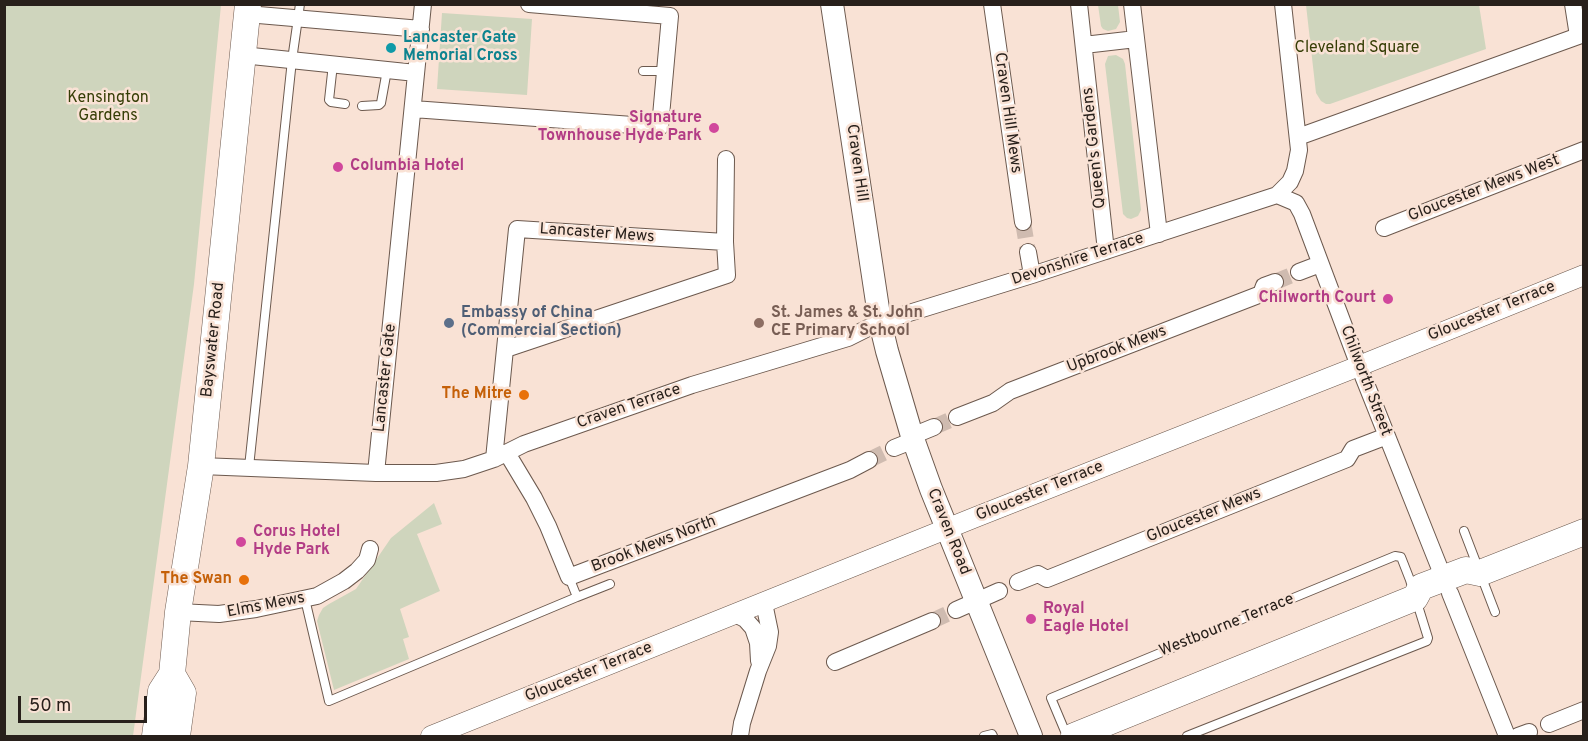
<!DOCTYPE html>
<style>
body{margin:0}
#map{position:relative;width:1588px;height:741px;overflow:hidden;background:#f9e2d5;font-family:Overpass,sans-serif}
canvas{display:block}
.frame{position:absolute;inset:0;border:6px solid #28201b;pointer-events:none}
.scale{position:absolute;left:18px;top:696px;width:129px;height:27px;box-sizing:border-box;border:3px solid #28201b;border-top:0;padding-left:8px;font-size:18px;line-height:21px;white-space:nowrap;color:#28201b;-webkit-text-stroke:4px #f9e2d5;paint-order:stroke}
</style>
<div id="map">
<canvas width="1588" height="741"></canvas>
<div class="frame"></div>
<div class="scale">50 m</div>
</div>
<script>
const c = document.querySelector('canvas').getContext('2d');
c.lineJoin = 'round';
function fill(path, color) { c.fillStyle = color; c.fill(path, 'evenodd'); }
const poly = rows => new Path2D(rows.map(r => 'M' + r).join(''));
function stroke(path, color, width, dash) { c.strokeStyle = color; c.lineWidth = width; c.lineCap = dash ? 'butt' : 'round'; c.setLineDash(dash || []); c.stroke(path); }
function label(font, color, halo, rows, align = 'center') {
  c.font = font + ' Overpass,sans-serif'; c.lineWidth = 5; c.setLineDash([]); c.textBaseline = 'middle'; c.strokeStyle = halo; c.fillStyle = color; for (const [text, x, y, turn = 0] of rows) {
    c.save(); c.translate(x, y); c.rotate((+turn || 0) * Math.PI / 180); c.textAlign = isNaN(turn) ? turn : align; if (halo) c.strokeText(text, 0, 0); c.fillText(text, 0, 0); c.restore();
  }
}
const green = poly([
 [4,5,221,5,194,284,133,736,5,736],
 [1098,5,1118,5,1120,22,1116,29,1108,31,1103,29,1101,26],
 [1306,5,1479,5,1486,49,1330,104,1326,104,1321,101,1316,93],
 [442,13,532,19,527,95,437,89],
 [1116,55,1123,59,1125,64,1141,210,1138,216,1131,219,1127,218,1123,214,1105,64,1108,56],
 [434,503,442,524,417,534,440,591,400,609,409,637,403,639,409,659,334,690,317,621,319,615,323,608,329,604,356,589,391,538]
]);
const minorTunnel = poly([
 [1023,222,1028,252],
 [1275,282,1299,272],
 [934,427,957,417],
 [869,460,894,448],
 [932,621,956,610]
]);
const service = poly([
 [333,64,329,100,331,102,345,104],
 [643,71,665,71],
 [362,106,379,105,381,103,387,70],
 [249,467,292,60,300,4],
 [1464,531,1495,612],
 [577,597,610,584],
 [305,599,329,701,577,597,569,577],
 [984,736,992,734,993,736],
 [1067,736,1051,698,1395,556,1401,557,1410,580,1428,638,1427,641,1187,736]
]);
const minor = poly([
 [992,4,1023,222],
 [1079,4,1106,251],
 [1132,4,1159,234],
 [1573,4,1578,36],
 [247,14,421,29],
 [1084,45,1136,39],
 [242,55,416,73],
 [413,109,660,127,670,16,529,4],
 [1298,137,1584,34],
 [1277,195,1296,203,1302,214,1359,366,1444,579],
 [1384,228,1584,150],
 [1028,252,1032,275],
 [1299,272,1320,264],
 [506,349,727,275,725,242,726,159],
 [957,417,993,403,1010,391,1261,294,1264,286,1275,282],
 [912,436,934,427],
 [894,448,914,440],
 [507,453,534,498,548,526,569,577,850,470,869,460],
 [494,459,517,229,725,242],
 [201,466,376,473,436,473,464,469,494,459,524,444,692,385,848,338,880,322,1032,275,1277,195,1290,182,1295,171,1299,150,1283,4],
 [376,473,423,4],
 [1018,582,1038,574,1047,579,1347,459,1353,449,1387,436],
 [1450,593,1507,736],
 [956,610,999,591],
 [178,612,219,614,256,609,317,596,344,581,357,571,367,560,370,549],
 [737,615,745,619,753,628,758,643,759,661],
 [835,662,932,621],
 [1549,724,1584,710],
 [740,736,742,723,758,671,768,646,770,632,764,603],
 [1518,736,1529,732]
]);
const tertiary = poly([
 [431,736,976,517,1359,366,1584,275]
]);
const secondary = poly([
 [832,4,880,322,887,351,912,436,931,489,1031,736]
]);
const primary = poly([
 [172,674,183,693,177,736],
 [155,736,161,691,172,674,178,612,201,466,248,4],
 [1074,736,1412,599,1415,598,1421,587,1466,570,1480,573,1584,532]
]);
const markers = [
 [391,48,6,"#0f9aa8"],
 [714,128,6,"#d1479c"],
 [338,167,6,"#d1479c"],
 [1388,299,6,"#d1479c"],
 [449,323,6,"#5c6f8a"],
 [759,323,6,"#8d6e63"],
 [524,395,6,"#e8710a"],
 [241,542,6,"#d1479c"],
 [244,580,6,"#e8710a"],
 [1031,619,6,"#d1479c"]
];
const cultureNames = [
 ["Lancaster Gate",403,39],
 ["Memorial Cross",403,57]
];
const parkNames = [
 ["Cleveland Square",1357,49],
 ["Kensington",108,99],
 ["Gardens",108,117]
];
const streetNames = [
 ["Craven Hill Mews",1007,113,82],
 ["Queen's Gardens",1095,148,-96],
 ["Craven Hill",856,163,82],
 ["Gloucester Mews West",1484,189,-21],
 ["Lancaster Mews",597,234,4],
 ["Devonshire Terrace",1078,260,-18],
 ["Gloucester Terrace",1492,312,-22],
 ["Bayswater Road",214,340,-84],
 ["Upbrook Mews",1117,350,-21],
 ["Lancaster Gate",386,378,-84],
 ["Chilworth Street",1365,381,69],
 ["Craven Terrace",629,407,-19],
 ["Gloucester Terrace",1040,492,-22],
 ["Gloucester Mews",1204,516,-22],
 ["Craven Road",948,532,68],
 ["Brook Mews North",654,545,-21],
 ["Elms Mews",266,606,-11],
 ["Westbourne Terrace",1227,626,-22],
 ["Gloucester Terrace",589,673,-22]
];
const hotelNames = [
 ["Signature",702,119,"right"],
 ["Townhouse Hyde Park",702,137,"right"],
 ["Columbia Hotel",350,167],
 ["Chilworth Court",1376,299,"right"],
 ["Corus Hotel",253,533],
 ["Hyde Park",253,551],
 ["Royal",1043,610],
 ["Eagle Hotel",1043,628]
];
const serviceNames = [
 ["Embassy of China",461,314],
 ["(Commercial Section)",461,332]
];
const educationNames = [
 ["St. James & St. John",771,314],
 ["CE Primary School",771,332]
];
const foodNames = [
 ["The Mitre",512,395],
 ["The Swan",232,580]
];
fill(green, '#cfd5bd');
stroke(minorTunnel, '#cfbbb0', 16, [16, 8]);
stroke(service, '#6c594e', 10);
stroke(minor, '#6c594e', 18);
stroke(tertiary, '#6c594e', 21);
stroke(secondary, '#6c594e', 24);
stroke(primary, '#6c594e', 27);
stroke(service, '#fff', 8);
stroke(minor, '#fff', 16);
stroke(tertiary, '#fff', 20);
stroke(secondary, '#fff', 22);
stroke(primary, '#fff', 26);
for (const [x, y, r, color] of markers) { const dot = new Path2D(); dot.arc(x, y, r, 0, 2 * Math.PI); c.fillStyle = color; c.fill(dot); stroke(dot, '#f9e2d5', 2); }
label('bold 16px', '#0d838f', '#f9e2d5', cultureNames, 'left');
label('16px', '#353d05', '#f9e2d5', parkNames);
label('16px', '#28201b', '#f9e2d5', streetNames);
label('bold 16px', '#b23c85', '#f9e2d5', hotelNames, 'left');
label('bold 16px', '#4e5e75', '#f9e2d5', serviceNames, 'left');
label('bold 16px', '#785e54', '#f9e2d5', educationNames, 'left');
label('bold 16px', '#c56008', '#f9e2d5', foodNames, 'right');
</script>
